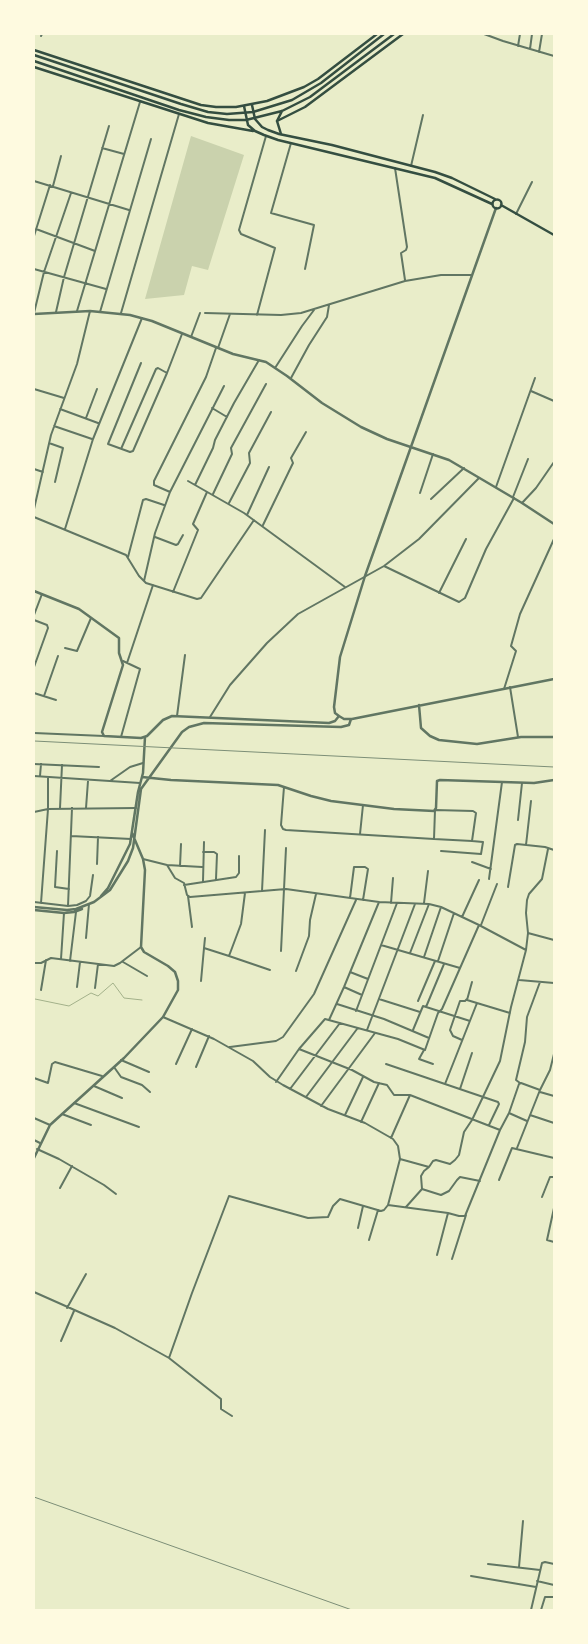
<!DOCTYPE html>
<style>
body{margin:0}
#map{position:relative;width:588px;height:1644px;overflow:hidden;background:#e9edc9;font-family:Lato,sans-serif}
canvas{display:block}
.frame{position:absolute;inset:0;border:35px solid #fefae0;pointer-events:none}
</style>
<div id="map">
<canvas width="588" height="1644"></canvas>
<div class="frame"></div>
</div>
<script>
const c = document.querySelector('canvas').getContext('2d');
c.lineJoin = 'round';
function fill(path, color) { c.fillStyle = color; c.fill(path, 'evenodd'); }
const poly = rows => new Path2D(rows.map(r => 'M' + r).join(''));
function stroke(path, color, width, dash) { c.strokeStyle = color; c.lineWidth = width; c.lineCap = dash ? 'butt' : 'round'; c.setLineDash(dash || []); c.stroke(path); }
const green = poly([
 [191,136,244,155,208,270,192,266,184,295,145,299]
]);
const stream = poly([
 [34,1000,35,999,69,1006,91,993,98,996,113,983,124,998,142,1000]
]);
const minor = poly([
 [484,34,503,41,554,56],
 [41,36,42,34],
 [518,46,520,34],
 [530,49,532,34],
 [539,52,542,34],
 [291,143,271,213,314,225,305,269],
 [102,148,124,154],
 [411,166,423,115],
 [395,168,407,247,406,250,401,253,405,280],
 [34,181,129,210],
 [53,186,61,156],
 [516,214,532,182],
 [36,229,95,251],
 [34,236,50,185],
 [34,269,106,289],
 [77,311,140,102],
 [56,312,64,277,109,126],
 [100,312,151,139],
 [34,313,44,272,71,193],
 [121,313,179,114],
 [205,313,281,315,301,313,405,281,441,275,472,275],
 [257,315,275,248,241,234,239,230,266,136],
 [191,337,200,313],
 [218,348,230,314],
 [141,363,108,444,130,452,133,451,167,373,182,334],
 [275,368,302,326,314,310],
 [291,378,309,345,327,317,329,305],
 [34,389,64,398],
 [531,391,554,401],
 [212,408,227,417],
 [60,409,98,423],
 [86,418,97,389],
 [54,426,92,439],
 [49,443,63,448,55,482],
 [121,449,156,369,158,368,167,373],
 [34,469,43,472],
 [188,481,244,513,345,587],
 [195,485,213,448,215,440,234,403,259,360],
 [496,487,535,378],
 [170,492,154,485,154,481,206,377,216,348],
 [420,493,433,454],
 [213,494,232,454,231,448,266,384],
 [513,497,528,459],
 [431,499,464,468],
 [229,503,250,463,249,453,271,412],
 [522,503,536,488,554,462],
 [34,509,51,435,77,364,90,311],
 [247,515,269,467],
 [34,517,126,555,139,576,146,583,197,599,201,598,254,520],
 [263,525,293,463,291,458,306,432],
 [65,529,93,439,142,318],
 [155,537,176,545,178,544,183,535],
 [128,557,143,500,146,499,164,505],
 [384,566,459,602,465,598,486,549,514,498],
 [144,581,155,533,170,492,224,386],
 [173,592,198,530,193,524,207,492],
 [439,593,466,539],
 [34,615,42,594],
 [34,620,47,625,48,628,34,667],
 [65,648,77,651,91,618],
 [127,663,153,585],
 [510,687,518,737],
 [504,689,516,651,511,646,520,614,554,539],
 [34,693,56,700],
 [44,696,58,656],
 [177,716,185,655],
 [210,717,230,685,267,643,298,614,384,566,419,539,479,478],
 [34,733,104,736],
 [121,737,140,669,123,661],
 [34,764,99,767],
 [34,776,140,783],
 [40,776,41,764],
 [110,781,130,767,143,763],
 [284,787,281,825,283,829,286,830,434,839,435,810,473,811,476,813,472,841,434,839],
 [60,808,62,765],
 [86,808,88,781],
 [34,812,48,809,136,808],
 [518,820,522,783],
 [360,834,363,805],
 [71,836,131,839],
 [526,845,531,801],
 [57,851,55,887,69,889],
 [441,851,481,854,483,842,472,841],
 [203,852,214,852,217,854,216,879],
 [143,859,167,865,175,878,184,883,187,895,190,897,286,889,379,902,429,904,441,907,479,925,526,950,511,1007,500,1061,472,1120,464,1132,459,1155,455,1160,450,1164,436,1160,433,1161,429,1167,424,1171,421,1176,422,1189,406,1207],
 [472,862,491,869],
 [97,864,98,837],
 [167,865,202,867],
 [180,866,181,844],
 [489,879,502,782],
 [203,881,204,842],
 [184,885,236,877,239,873,239,856],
 [508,887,515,845,517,844,545,847,554,850],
 [262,891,265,830],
 [245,893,241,924,229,956,270,970],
 [188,896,192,927],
 [350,898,354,867,365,867,368,869,363,900],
 [34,902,68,906,77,905,86,901,90,896,93,875],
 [41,903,48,809,48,777],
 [391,903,393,878],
 [424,903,428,871],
 [68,906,72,808],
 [462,917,479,880],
 [481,925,497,884],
 [528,933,554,940],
 [86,938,89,904],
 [205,938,204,948,229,956],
 [381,945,460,968],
 [526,950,528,933,526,913,527,900,529,894,542,879,548,849],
 [281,951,286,848],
 [410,953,429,904],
 [424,957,441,907],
 [61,959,64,913],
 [70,961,76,912],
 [438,961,454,913],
 [123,962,147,976],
 [34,963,41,963,51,958,114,966,120,963,141,947],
 [296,971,309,936,310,920,316,894],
 [350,972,368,979],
 [519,980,554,983],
 [201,981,204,948],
 [472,982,467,1000,510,1013],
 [77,987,80,962],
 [344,987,362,995],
 [95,988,98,964],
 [41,990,46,960],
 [379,999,420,1012],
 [418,1001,435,961],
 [337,1004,384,1019,429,1038],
 [426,1007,444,964],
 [356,1011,397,903],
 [163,1017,214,1039,253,1061,270,1077,283,1085,328,1109,365,1123,393,1139,398,1146,400,1159,388,1205],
 [329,1020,344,987,379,902],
 [367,1030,415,904],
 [413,1030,423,1006,470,1021],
 [462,1040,453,1036,450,1030,460,1001,465,1001,467,999],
 [230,1047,276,1041,283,1037,314,994,356,900],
 [299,1049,352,1070,374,1082,387,1085,394,1095,410,1095,500,1130],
 [424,1050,419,1059,433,1064],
 [121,1060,149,1072],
 [176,1064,192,1029],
 [386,1064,498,1102,499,1104,489,1125],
 [114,1067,121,1077,142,1085,150,1092],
 [196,1067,209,1036],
 [34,1078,48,1083,52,1064,55,1062,102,1076],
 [276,1082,299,1049,325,1019,398,1039,425,1050,438,1013,442,1009,479,925],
 [520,1083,516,1080,525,1042,527,1017,540,982],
 [445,1084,477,1003],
 [94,1086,122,1098],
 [290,1089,340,1023],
 [460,1089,472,1053],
 [540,1092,554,1096],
 [306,1097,357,1029],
 [74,1103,139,1127],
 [321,1106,375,1033],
 [509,1113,527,1121],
 [62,1114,91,1125],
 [345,1115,363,1077],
 [530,1115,554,1123],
 [34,1118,50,1125],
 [361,1122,379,1083],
 [391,1138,410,1095],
 [34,1140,40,1143],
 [517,1148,540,1090,550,1070,554,1054],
 [37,1149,59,1159,104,1185,116,1194],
 [400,1159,429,1167],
 [499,1180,512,1148,554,1158],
 [60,1188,72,1166],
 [422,1189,441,1195,449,1191,457,1180,460,1177,480,1181],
 [542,1197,550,1177,554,1177],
 [554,1208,547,1240,554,1242],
 [358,1228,363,1206],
 [369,1240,378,1210],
 [437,1255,448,1213],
 [452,1259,466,1215],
 [34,1292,115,1328,169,1358,192,1293,229,1196,308,1218,328,1217,333,1206,340,1199,381,1211,384,1210,388,1205,448,1213,459,1216,465,1216,500,1130,509,1113,519,1084,521,1083,540,1090],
 [67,1308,86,1274],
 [61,1341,74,1311],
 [169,1358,221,1399,221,1409,232,1416],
 [488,1564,540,1570],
 [519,1567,523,1521],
 [471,1576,536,1587],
 [537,1581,554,1585],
 [531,1610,542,1563,545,1562,554,1564],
 [541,1610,545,1597,554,1597]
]);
const tertiary = poly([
 [496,208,365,576,340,657,334,707,335,713,339,716,344,719,352,719,554,679],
 [34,314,90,311,130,315,152,321,233,354,266,362,287,376,322,403,361,427,387,439,449,460,522,503,554,524],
 [34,591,79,609,119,638,119,653,123,665,102,732,104,736,141,738,147,736,163,720,172,716,329,723,335,721,339,716],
 [419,705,421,728,430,736,439,740,477,744,521,737,554,737],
 [142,777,171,780,278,785,311,796,331,801,394,809,434,811,436,808,437,781,440,780,534,783,554,780],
 [101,896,108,888,130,844,138,792,143,773,145,737],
 [34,907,67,910,76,909,94,902,110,890,128,861,133,848,141,789,182,732,189,727,204,723,341,727,349,725,351,719],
 [34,910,64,913,74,912,82,909],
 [34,1158,50,1125,124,1058,163,1017,178,990,178,981,175,972,168,966,144,952,141,947,145,870,143,859,132,833]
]);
const secondary = poly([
 [34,50,201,105,216,107,236,107,267,101,304,87,318,79,377,34],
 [34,67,208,123,253,131],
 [252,105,255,119,262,127,268,130,279,134,332,145,435,172,452,178,495,199],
 [244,106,248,125,255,131,264,135,278,140,435,178,492,204],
 [277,121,305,107,403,34],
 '492.5 204a4.5 4.5 0 1 1 9 0a4.5 4.5 0 1 1-9 0Z',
 [501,205,554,235]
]);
const primary = poly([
 [34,55,181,104,208,112,227,114,253,112,292,100,321,83,384,34],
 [34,61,179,110,206,117,229,120,246,120,282,111,310,97,394,34],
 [281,134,277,121,282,111]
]);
const rail = poly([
 [34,741,554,767],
 [34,1497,352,1610]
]);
fill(green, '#cad2ad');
stroke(stream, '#a3b18a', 1);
stroke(minor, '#617663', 2);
stroke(tertiary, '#617663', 2.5);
stroke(secondary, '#344e41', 2.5);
stroke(primary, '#344e41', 2.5);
stroke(rail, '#7c8e77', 1);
</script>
